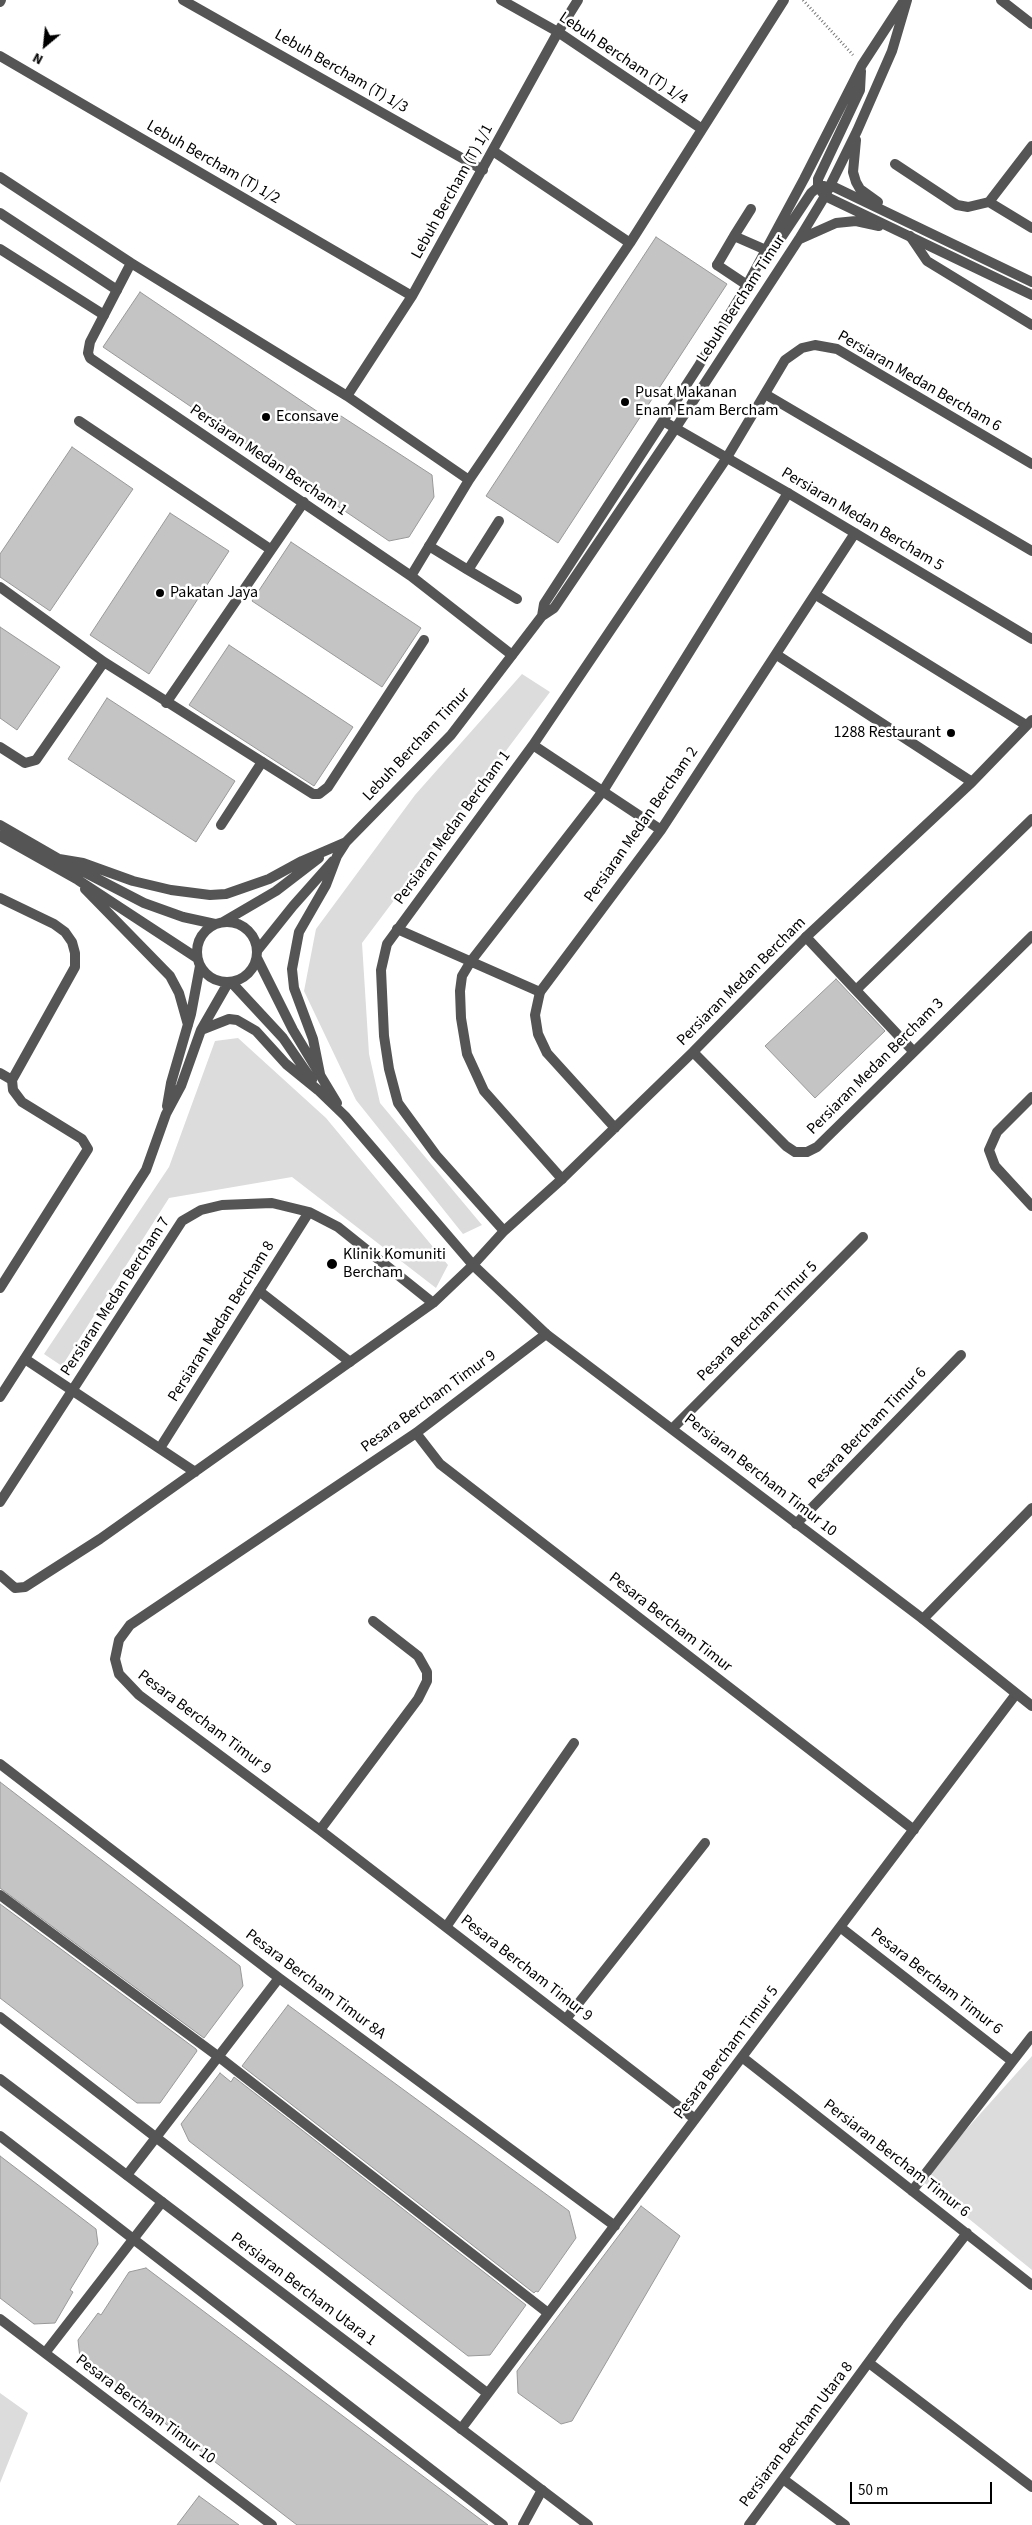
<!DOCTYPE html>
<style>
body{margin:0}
#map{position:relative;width:1032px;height:2525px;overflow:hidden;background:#fff;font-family:"Source Sans 3",sans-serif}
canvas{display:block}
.north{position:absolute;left:20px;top:20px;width:50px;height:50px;-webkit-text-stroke:4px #fff;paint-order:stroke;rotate:208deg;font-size:14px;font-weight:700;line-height:20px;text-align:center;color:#000}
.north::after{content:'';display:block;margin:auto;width:18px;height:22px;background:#000;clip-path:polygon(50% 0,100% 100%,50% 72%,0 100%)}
.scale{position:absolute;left:850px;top:2482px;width:142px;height:22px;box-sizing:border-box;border:2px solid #000;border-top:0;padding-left:6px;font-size:15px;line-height:18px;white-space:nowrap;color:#000;-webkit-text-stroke:4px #fff;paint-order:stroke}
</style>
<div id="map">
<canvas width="1032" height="2525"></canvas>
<div class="north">N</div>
<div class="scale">50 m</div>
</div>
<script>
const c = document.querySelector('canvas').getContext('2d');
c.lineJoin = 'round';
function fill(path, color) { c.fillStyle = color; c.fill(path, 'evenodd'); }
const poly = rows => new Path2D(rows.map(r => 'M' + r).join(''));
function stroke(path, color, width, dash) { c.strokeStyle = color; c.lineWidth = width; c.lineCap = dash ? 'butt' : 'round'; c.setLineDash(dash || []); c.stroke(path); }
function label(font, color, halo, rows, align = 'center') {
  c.font = font + ' "Source Sans 3",sans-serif'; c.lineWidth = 5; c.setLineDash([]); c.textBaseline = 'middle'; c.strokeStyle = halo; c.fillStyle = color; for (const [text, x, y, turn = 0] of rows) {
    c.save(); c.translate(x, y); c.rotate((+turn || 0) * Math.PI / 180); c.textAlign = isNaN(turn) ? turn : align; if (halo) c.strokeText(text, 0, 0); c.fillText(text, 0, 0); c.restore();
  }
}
const green = poly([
 [522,674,550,692,362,943,369,1054,380,1103,482,1225,463,1234,356,1100,304,991,316,929,415,795],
 [238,1038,326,1118,448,1265,436,1288,292,1177,169,1198,62,1366,44,1354,169,1167,215,1041],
 [1032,2056,1032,2270,921,2180],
 [0,2393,28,2413,0,2483]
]);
const building = poly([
 [656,237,727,284,558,543,486,496,656,237],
 [140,292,327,418,341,416,432,475,434,497,409,537,389,541,103,347,140,292],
 [72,447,133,489,50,611,0,577,0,554,72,447],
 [170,513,229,551,149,674,90,635,170,513],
 [291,542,421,628,382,687,252,601,291,542],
 [0,627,60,667,17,730,0,718,0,627],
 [229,645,353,727,314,786,189,705,229,645],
 [107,698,235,781,196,842,68,759,107,698],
 [836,979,885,1031,815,1098,765,1046,836,979],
 [0,1782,240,1966,243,1986,204,2038,0,1888,0,1782],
 [0,1904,196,2049,197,2051,160,2103,137,2103,0,1998,0,1904],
 [288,2005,569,2211,576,2238,538,2292,536,2291,534,2293,242,2066,288,2005],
 [220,2073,231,2082,234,2077,526,2305,490,2355,468,2356,189,2141,181,2124,220,2073],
 [0,2156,96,2229,98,2244,70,2290,73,2292,55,2323,34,2324,0,2298,0,2156],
 [641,2206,680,2236,572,2421,561,2424,518,2393,517,2371,641,2206],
 [146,2268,488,2525,297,2525,80,2358,78,2340,98,2313,101,2315,129,2272,146,2268],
 [199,2496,239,2525,177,2525,199,2496]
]);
const path = poly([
 [803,0,853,55]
]);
const service = poly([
 [1001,0,1032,24],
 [895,164,957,205,968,207,989,202,1032,146],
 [989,202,1032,228],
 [751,209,734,236,766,250],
 [0,213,117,290],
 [910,236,927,261,1032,325],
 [0,249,104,315],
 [717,265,734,236],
 [765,394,1032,551],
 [79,421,270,549],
 [429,546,468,570,499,521],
 [468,570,517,599],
 [816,595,1026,725],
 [221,825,262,762],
 [397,929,540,992],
 [806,937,913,1051],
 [856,990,1032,819],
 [562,1179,484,1091,467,1054,461,1018,460,991,462,976,471,961,603,791,788,493],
 [259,1291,350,1362],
 [0,1895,219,2057,548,2313]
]);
const minor = poly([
 [183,0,483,170],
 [501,0,558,32,702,129],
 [0,2,1,0],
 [0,56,412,296],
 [493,151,630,243],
 [0,177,131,263,347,396],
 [131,263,90,342,88,353,90,358,411,576,512,655],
 [717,265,747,285],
 [663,421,788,493,1032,639],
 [469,480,347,396,412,296,558,32,578,0],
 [411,576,469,480,630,243,784,0],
 [0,587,104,662,313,794,319,794,328,787,424,640],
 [777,655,972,782],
 [166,703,304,502],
 [533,745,661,830],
 [0,747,25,763,36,760,104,662],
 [0,898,54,924,65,932,72,942,75,953,75,967,12,1080],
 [693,1052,786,1146,795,1152,807,1152,817,1147,1032,936],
 [0,1073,12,1080,13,1090,22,1102,82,1139,88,1149,0,1288],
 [1032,1097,997,1132,989,1150,995,1166,1032,1206],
 [615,1128,547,1053,538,1034,535,1015,540,992,661,830,855,533],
 [504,1231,436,1155,398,1103,389,1069,384,1036,381,970,387,944,533,745,726,459,785,360,802,348,815,345,837,349,1032,464],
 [546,1334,416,1433,130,1625,119,1640,115,1659,119,1674,139,1695,320,1830,695,2119],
 [25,1359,195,1472],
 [673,1428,863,1237],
 [416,1433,440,1464,914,1830],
 [160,1448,309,1212],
 [0,1502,182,1221,201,1210,222,1205,272,1203,309,1212,338,1227,433,1303],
 [796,1524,961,1355],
 [0,1575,15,1588,25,1587,100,1539,433,1303,473,1265,504,1231,562,1179,693,1052,806,937,972,782,1032,720],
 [923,1619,1032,1508],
 [0,1764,279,1978,615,2226],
 [320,1830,418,1699,427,1681,427,1672,418,1656,373,1621],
 [446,1927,574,1743],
 [840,1927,1012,2061],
 [0,2017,487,2393],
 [566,2019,705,1843],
 [742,2057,1032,2285],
 [0,2136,503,2525],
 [127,2175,279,1978],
 [912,2191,1032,2036],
 [0,2319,272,2525],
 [45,2353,162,2202],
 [869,2363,1032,2487],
 [461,2429,1016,1694],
 [783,2479,845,2525],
 [523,2525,542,2490],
 [749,2525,899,2321,967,2233]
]);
const tertiary = poly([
 [856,140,853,172,856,182,860,189,878,202],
 [830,185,1032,282],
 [825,196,1032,295],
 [825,196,818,187,818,179,860,90,861,71],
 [800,239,836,223,856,221,879,226],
 [775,247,811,193,818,187,824,186],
 [542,616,544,604,698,367,747,285,804,179,862,65,903,2],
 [0,825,59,859,144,903,183,917,215,924],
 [0,836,78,880,197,958],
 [59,859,83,863,133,881,171,890,210,895,226,894,269,879,302,861,346,842],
 [85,889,170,976,179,993,188,1025],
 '197 952a30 30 0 1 1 60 0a30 30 0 1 1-60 0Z',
 [223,922,276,891,319,858],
 [257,951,293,906,333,861],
 [257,958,293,1030,337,1103],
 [232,983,283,1038,312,1080],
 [201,1030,229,1019,237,1020,256,1031,286,1064,318,1090,345,1116,473,1265,546,1334,923,1619,1032,1706],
 [320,1074,313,1039,294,988,292,969,299,932,326,885,337,856,346,842,451,735,542,616,554,608,675,429,799,239,825,196,857,131,892,51,907,0],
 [167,1106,171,1083,191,1014,200,966],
 [0,1397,146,1170,166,1114,181,1086,201,1030,228,983],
 [0,2079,588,2525]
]);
const markers = [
 [625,402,5,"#000"],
 [266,417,5,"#000"],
 [160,593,5,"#000"],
 [951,733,5,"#000"],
 [332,1264,6,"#000"]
];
const streetNames = [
 ["Lebuh Bercham (T) 1/4",623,59,34],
 ["Lebuh Bercham (T) 1/3",341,72,30],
 ["Lebuh Bercham (T) 1/2",213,163,30],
 ["Lebuh Bercham (T) 1/1",453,192,-61],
 ["Lebuh Bercham Timur",742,299,-57],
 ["Persiaran Medan Bercham 6",919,382,30],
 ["Persiaran Medan Bercham 1",268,461,34],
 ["Persiaran Medan Bercham 5",862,520,31],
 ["Lebuh Bercham Timur",417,745,-47],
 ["Persiaran Medan Bercham 2",642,825,-55],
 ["Persiaran Medan Bercham 1",453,828,-54],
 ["Persiaran Medan Bercham",742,982,-45],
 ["Persiaran Medan Bercham 3",876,1067,-45],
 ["Persiaran Medan Bercham 7",116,1297,-57],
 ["Persiaran Medan Bercham 8",222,1322,-58],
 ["Pesara Bercham Timur 5",758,1322,-45],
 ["Pesara Bercham Timur 9",429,1402,-36],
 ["Pesara Bercham Timur 6",868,1429,-46],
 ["Persiaran Bercham Timur 10",760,1476,38],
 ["Pesara Bercham Timur",670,1623,38],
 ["Pesara Bercham Timur 9",204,1723,37],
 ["Pesara Bercham Timur 9",526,1969,38],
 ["Pesara Bercham Timur 6",936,1982,38],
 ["Pesara Bercham Timur 8A",315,1985,37],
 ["Pesara Bercham Timur 5",727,2053,-53],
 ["Persiaran Bercham Timur 6",896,2159,38],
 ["Persiaran Bercham Utara 1",303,2290,37],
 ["Pesara Bercham Timur 10",145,2410,37],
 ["Persiaran Bercham Utara 8",797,2435,-53]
];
const poiNames = [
 ["Pusat Makanan",635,393],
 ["Enam Enam Bercham",635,411],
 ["Econsave",276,417],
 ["Pakatan Jaya",170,593],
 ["1288 Restaurant",941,733,"right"],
 ["Klinik Komuniti",343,1255],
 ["Bercham",343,1273]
];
fill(green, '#dcdcdc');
fill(building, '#c4c4c4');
stroke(building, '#999', 1);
stroke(path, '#777', 3, [1, 2.5]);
stroke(service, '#555', 10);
stroke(minor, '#555', 10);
stroke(tertiary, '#555', 10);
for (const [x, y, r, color] of markers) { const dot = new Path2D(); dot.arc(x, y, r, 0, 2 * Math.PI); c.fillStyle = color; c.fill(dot); stroke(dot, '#fff', 2); }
label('16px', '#000', '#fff', streetNames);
label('16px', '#000', '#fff', poiNames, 'left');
</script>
